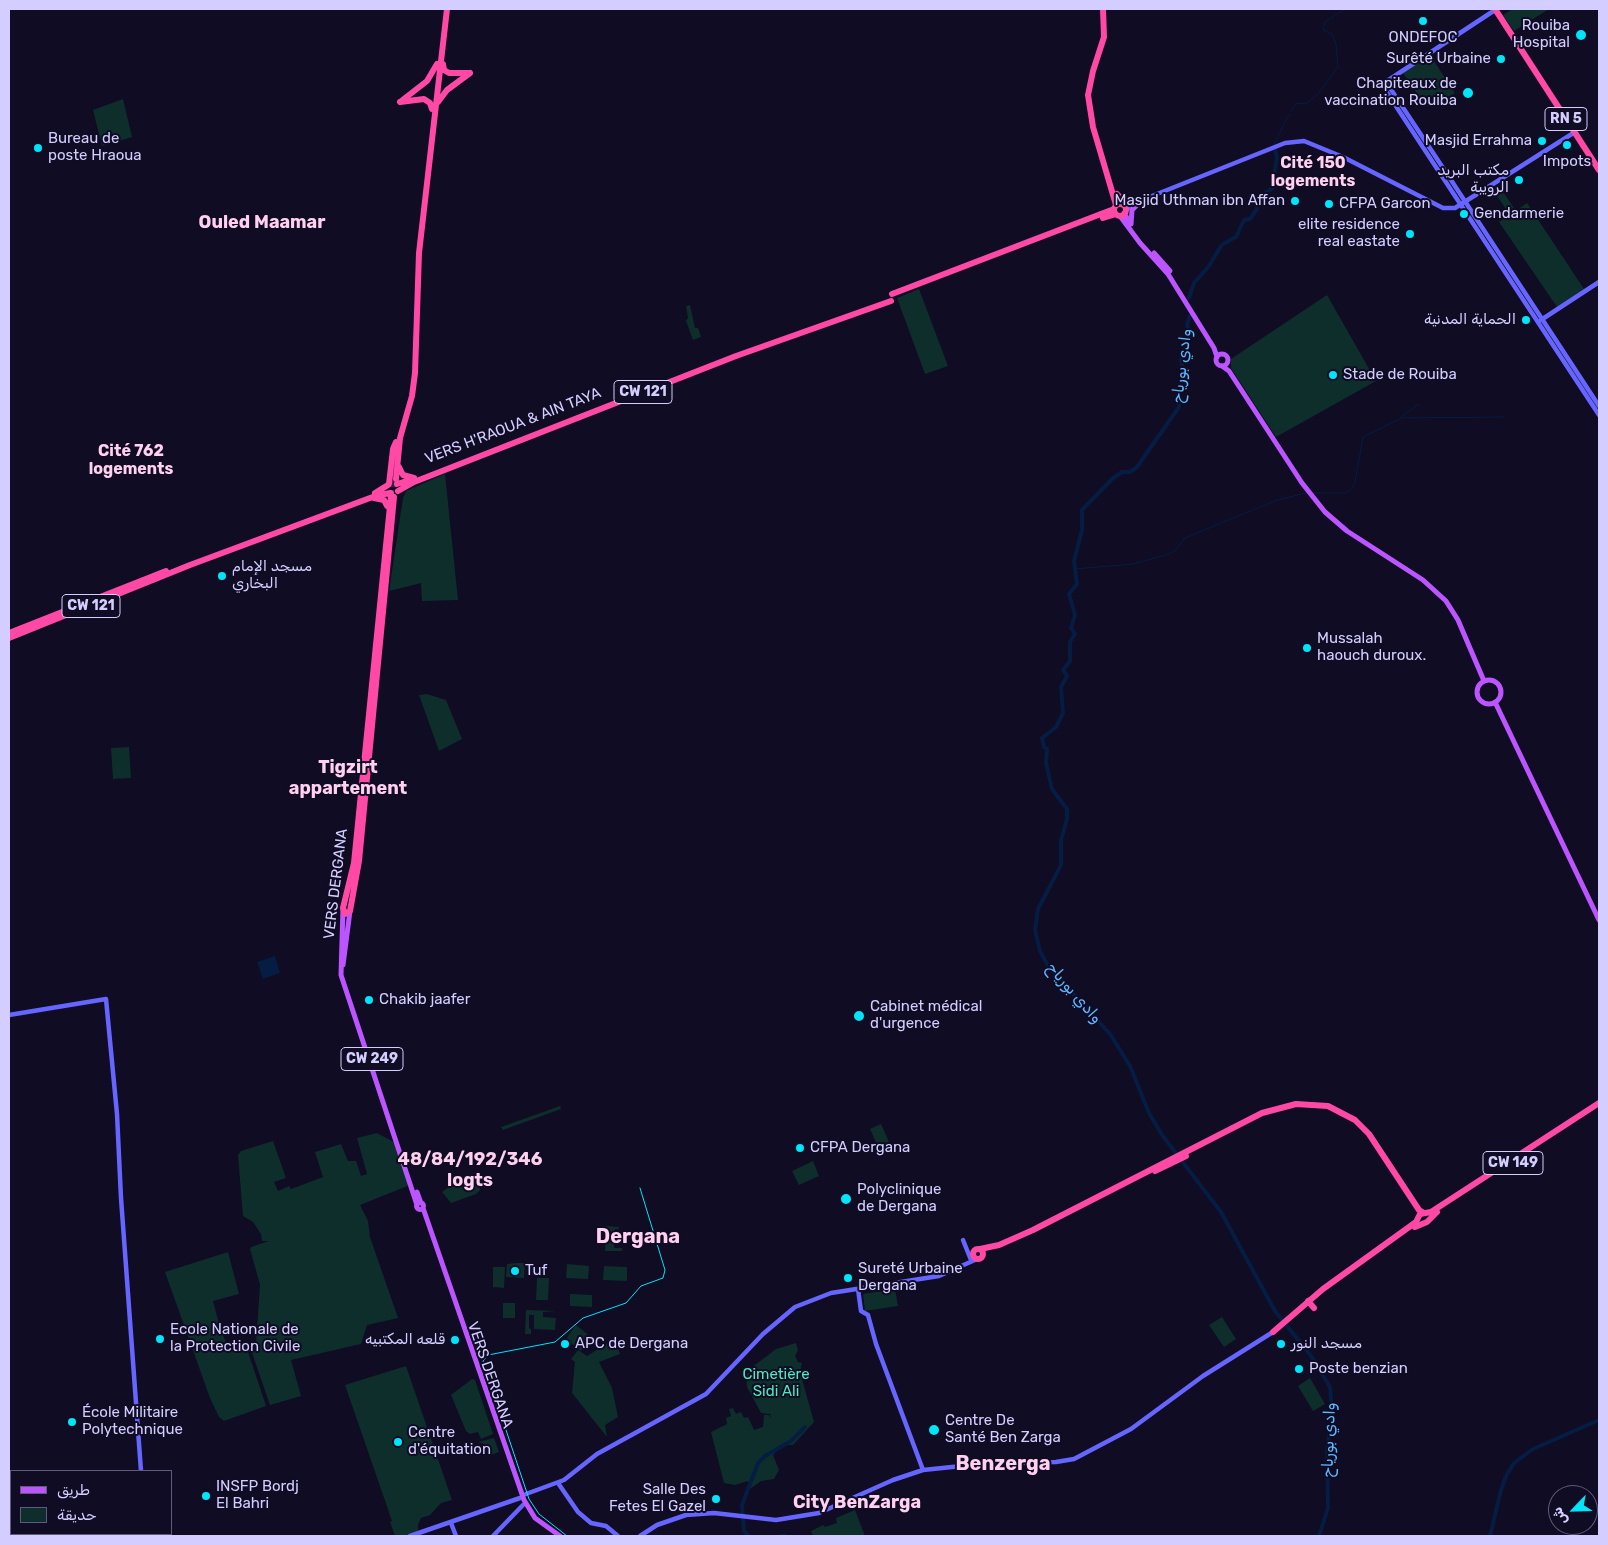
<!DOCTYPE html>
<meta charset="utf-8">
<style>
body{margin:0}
#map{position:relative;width:1608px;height:1545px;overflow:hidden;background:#0f0c23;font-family:Rubik,"Noto Naskh Arabic",sans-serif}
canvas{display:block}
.frame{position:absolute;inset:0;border:10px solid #d3ceff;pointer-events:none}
.legend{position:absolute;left:10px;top:1470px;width:162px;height:65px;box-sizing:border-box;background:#0f0c23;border:1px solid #5d5a7b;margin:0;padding:6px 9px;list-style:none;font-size:15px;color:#d3ceff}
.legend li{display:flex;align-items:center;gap:10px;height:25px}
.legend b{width:25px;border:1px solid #5d5a7b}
.north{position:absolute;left:1548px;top:1485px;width:50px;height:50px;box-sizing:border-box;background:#0f0c23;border:1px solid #5d5a7b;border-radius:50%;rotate:246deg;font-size:14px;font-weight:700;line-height:20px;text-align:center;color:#d3ceff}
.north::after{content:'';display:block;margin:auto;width:18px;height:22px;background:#00e5f9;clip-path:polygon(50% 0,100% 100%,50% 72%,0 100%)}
</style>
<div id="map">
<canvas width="1608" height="1545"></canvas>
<div class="frame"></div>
<ul class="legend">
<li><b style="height:6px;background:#bc55ff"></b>طريق</li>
<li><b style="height:14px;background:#0e2e2c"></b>حديقة</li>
</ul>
<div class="north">ش</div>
</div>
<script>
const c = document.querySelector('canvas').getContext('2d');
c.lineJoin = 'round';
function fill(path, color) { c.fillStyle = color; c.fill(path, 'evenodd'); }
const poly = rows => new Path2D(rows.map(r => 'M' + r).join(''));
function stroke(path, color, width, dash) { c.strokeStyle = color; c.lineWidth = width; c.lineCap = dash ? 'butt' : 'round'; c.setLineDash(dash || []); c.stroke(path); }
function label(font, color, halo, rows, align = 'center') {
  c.font = font + ' Rubik,"Noto Naskh Arabic",sans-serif'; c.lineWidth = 4; c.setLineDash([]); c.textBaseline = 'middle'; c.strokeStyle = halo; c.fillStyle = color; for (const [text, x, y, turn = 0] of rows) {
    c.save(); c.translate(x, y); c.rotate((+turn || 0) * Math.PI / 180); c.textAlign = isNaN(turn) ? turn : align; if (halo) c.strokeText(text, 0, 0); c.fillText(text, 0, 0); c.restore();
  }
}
const green = poly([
 [1513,9,1549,9,1514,31,1503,15],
 [1430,55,1455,93,1433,107,1425,105,1403,73],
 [123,99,132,137,102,146,93,110],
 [1499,186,1514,208,1508,212,1493,190],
 [1527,203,1584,289,1557,307,1499,222],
 [919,289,948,366,925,374,897,298],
 [1327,295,1376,381,1276,437,1231,368,1231,359],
 [690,305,695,328,698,328,701,337,693,340,686,321,688,318,686,306],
 [445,474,458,600,422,601,421,583,389,591,403,498,406,491],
 [427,694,446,700,462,739,439,751,419,695],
 [129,747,131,778,113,779,111,748],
 [560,1106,561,1109,503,1130,501,1127],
 [881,1124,890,1144,879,1149,870,1129],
 [377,1133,394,1142,410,1185,360,1205,368,1221,370,1237,398,1318,367,1325,361,1344,291,1360,301,1396,270,1405,251,1350,256,1344,260,1285,250,1249,251,1247,269,1241,262,1241,261,1234,253,1222,243,1216,238,1155,241,1151,273,1141,286,1178,274,1182,278,1191,289,1186,291,1189,323,1177,315,1152,341,1144,348,1161,356,1161,361,1176,367,1174,357,1138],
 [813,1161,819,1176,799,1185,792,1171],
 [476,1178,480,1190,476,1194,451,1203,442,1192,449,1187],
 [606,1226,619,1227,619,1229,615,1229,614,1248,622,1248,622,1251,605,1251],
 [228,1252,239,1294,213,1301,221,1331,227,1344,232,1349,246,1346,266,1406,224,1421,219,1417,210,1398,165,1272],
 [517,1263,525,1263,524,1278,506,1277,507,1264],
 [567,1264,589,1266,588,1279,566,1278],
 [604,1266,627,1267,627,1281,603,1280],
 [493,1267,505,1267,504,1288,493,1287],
 [537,1278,549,1278,548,1300,536,1300],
 [895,1289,898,1306,865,1311,863,1294],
 [570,1294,592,1295,592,1307,570,1306],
 [503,1303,515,1303,515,1318,503,1318],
 [526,1310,557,1311,543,1312,543,1317,556,1318,555,1330,534,1329,534,1315,529,1315,529,1328,531,1329,531,1334,525,1334],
 [1222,1317,1236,1339,1224,1347,1209,1325],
 [576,1325,591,1337,581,1351,566,1339],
 [608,1343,616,1344,620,1354,599,1362,612,1388,618,1417,605,1425,607,1437,572,1393,575,1362,571,1359,578,1350,587,1356],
 [796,1343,798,1350,795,1356,798,1362,802,1363,800,1372,814,1422,793,1445,782,1445,773,1455,779,1470,774,1479,761,1481,750,1489,748,1481,735,1485,724,1483,711,1432,727,1424,726,1418,731,1416,729,1409,733,1408,736,1414,741,1412,744,1418,748,1417,754,1430,763,1427,764,1415,769,1415,771,1418,770,1414,761,1413,747,1387,746,1376,751,1368,776,1349],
 [406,1366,452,1500,441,1503,430,1515,421,1518,418,1525,418,1533,407,1536,395,1536,390,1522,392,1521,345,1385],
 [1310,1378,1325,1404,1313,1411,1298,1386],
 [472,1379,475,1380,493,1434,481,1439,478,1432,470,1434,466,1431,451,1395],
 [494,1438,499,1452,491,1455,486,1453,484,1444,478,1442],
 [855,1510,865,1536,813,1536,811,1531,823,1525,825,1527,837,1523,836,1518]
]);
const water = poly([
 [275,956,280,973,263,979,257,962]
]);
const stream = poly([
 [1291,111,1297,103,1306,104,1318,94,1338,67,1336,44,1332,34,1323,30,1325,22,1345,9],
 [1274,145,1289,114],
 [1401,417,1419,404],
 [1313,493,1346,493,1351,490,1355,482,1363,437,1401,418,1504,417],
 [1074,569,1133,564,1166,555,1175,551,1185,538,1277,500,1306,493]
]);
const river = poly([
 [1223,244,1236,237,1244,220,1250,219,1257,209,1256,203,1258,198,1274,187,1274,176,1277,158,1275,150],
 [1189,298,1194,283,1209,266,1221,246],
 [1190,316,1187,325,1190,335,1188,342,1181,360,1184,374,1178,387,1179,407,1137,467,1130,472,1122,472,1112,479,1082,510,1082,530,1074,561,1077,584,1069,594,1075,615,1071,628,1075,634,1070,642,1070,661,1063,670,1067,676,1061,687,1063,713,1056,727,1042,738,1044,747,1047,749,1046,763,1052,789,1067,809,1067,819,1061,840,1061,865,1038,909,1035,930,1040,951,1048,966,1110,1034,1130,1066,1149,1113,1162,1135,1221,1212,1275,1311,1311,1356,1330,1387,1332,1413,1327,1450,1328,1508,1319,1536],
 [749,1536,744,1531,742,1505,758,1463,765,1456,791,1441,805,1427],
 [781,1536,786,1536],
 [1490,1536,1501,1490,1506,1476,1514,1463,1533,1449,1599,1420]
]);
const highwayTunnel = poly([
 [391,496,393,478]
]);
const secondary = poly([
 [1384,83,1384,88,1599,415],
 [1384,83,1388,85,1451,180,1599,406],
 [1384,83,1495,10],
 [1142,200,1285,143,1304,141,1343,157,1443,208,1455,208,1575,132],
 [1123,205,1132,203],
 [1126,210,1135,203],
 [1541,320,1599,282],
 [9,1015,106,999,117,1114,121,1198,141,1471],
 [963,1240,971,1260],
 [858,1289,861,1311,868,1315,876,1344,923,1470],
 [558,1483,578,1512,591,1523,606,1526,618,1536],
 [526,1494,564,1480,597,1454,706,1394,763,1334,795,1307,831,1293,939,1276,977,1259],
 [451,1523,456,1536],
 [145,1534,145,1536],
 [410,1536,520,1498],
 [493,1536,523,1505],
 [640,1536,657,1525,686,1515,714,1513,776,1520,819,1513,893,1480,923,1470,981,1464,1056,1462,1074,1459,1131,1429,1203,1376,1273,1332]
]);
const primary = poly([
 [1124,213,1130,223],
 [1120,216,1140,243,1168,274,1214,348,1217,357],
 [1131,224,1132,210,1143,199],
 [1154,253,1170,271],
 '1216 360a6 6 0 1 1 12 0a6 6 0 1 1-12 0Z',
 [1222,366,1229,371,1302,483,1325,512,1347,531,1423,580,1446,601,1458,620,1484,681],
 '1477 692a12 12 0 1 1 24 0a12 12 0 1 1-24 0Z',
 [1495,702,1599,920],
 [343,908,341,975,417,1205],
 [343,965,350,911],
 [417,1192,421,1203],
 '416.5 1206a3.5 3.5 0 1 1 7 0a3.5 3.5 0 1 1-7 0Z',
 [423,1208,524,1500,535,1518,560,1536]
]);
const highway = poly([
 [1103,9,1104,37,1093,71,1088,95,1093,127,1116,205],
 [1495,9,1599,170],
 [443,64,444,70,449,73,470,73],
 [400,102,427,81,437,64],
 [400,102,424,99,430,103,432,109],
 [438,102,447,90,470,73],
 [1117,194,1123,200,1134,203],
 '1114 210a6 6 0 1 1 12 0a6 6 0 1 1-12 0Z',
 [1103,218,1116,214],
 [892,294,1114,209],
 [399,467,403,475,414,478],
 [396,479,400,438,412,396,415,373,419,253,447,9],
 [389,484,393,449,396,442],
 [397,484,410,480],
 [398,491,414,482,736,356,891,301],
 [375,493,388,485],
 [391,496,354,863,343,908,345,914,350,911,359,861,394,497],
 [374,498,384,500,387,506],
 [9,633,166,571],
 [9,638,190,565,378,495,391,493],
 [1155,1171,1186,1156],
 [1415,1227,1427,1222,1437,1212],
 '973 1254a5 5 0 1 1 10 0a5 5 0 1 1-10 0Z',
 [980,1249,999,1245,1033,1230,1262,1113,1296,1104,1328,1106,1355,1120,1369,1134,1419,1210,1424,1213],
 [1308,1301,1314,1308],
 [1273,1332,1323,1289,1416,1222,1420,1214,1431,1212,1599,1103]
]);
const tram = poly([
 [567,1536,539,1514,529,1499,483,1361,488,1355,555,1342,583,1318,626,1303,641,1286,663,1278,665,1270,640,1188]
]);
const markers = [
 [1423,21,5,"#00e5f9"],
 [1581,35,6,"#00e5f9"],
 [1501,59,5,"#00e5f9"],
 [1468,93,6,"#00e5f9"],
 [1542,141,5,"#00e5f9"],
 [1567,145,5,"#00e5f9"],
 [38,148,5,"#00e5f9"],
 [1519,180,5,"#00e5f9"],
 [1295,201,5,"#00e5f9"],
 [1329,204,5,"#00e5f9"],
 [1464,214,5,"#00e5f9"],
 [1410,234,5,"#00e5f9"],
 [1526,320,5,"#00e5f9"],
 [1333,375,5,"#00e5f9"],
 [222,576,5,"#00e5f9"],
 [1307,648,5,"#00e5f9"],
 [369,1000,5,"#00e5f9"],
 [859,1016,6,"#00e5f9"],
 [800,1148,5,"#00e5f9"],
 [846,1199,6,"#00e5f9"],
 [515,1271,5,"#00e5f9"],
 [848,1278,5,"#00e5f9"],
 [160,1339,5,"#00e5f9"],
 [455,1340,5,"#00e5f9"],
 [565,1344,5,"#00e5f9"],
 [1281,1344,5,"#00e5f9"],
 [1299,1369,5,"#00e5f9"],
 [72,1422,5,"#00e5f9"],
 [934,1430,6,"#00e5f9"],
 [398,1442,5,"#00e5f9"],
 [206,1496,5,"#00e5f9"],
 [716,1499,5,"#00e5f9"]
];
const shields = [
 [1566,119,42],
 [643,392,58],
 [91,606,58],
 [372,1059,62],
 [1513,1163,60]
];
const shieldNames = [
 ["RN 5",1566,119],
 ["CW 121",643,392],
 ["CW 121",91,606],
 ["CW 249",372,1059],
 ["CW 149",1513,1163]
];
const poiNames = [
 ["Rouiba",1570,26,"right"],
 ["Hospital",1570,43,"right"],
 ["ONDEFOC",1423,38,"center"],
 ["Surêté Urbaine",1491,59,"right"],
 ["Chapiteaux de",1457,84,"right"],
 ["vaccination Rouiba",1457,101,"right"],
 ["Bureau de",48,139],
 ["poste Hraoua",48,156],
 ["Masjid Errahma",1532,141,"right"],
 ["Impots",1567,162,"center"],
 ["مكتب البريد",1509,171,"right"],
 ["الرويبة",1509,188,"right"],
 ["Masjid Uthman ibn Affan",1285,201,"right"],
 ["CFPA Garcon",1339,204],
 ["Gendarmerie",1474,214],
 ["elite residence",1400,225,"right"],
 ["real eastate",1400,242,"right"],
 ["الحماية المدنية",1516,320,"right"],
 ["Stade de Rouiba",1343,375],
 ["مسجد الإمام",232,567],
 ["البخاري",232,584],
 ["Mussalah",1317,639],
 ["haouch duroux.",1317,656],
 ["Chakib jaafer",379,1000],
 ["Cabinet médical",870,1007],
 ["d'urgence",870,1024],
 ["CFPA Dergana",810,1148],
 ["Polyclinique",857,1190],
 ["de Dergana",857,1207],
 ["Sureté Urbaine",858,1269],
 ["Dergana",858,1286],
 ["Tuf",525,1271],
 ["Ecole Nationale de",170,1330],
 ["la Protection Civile",170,1347],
 ["قلعه المكتبيه",445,1340,"right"],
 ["APC de Dergana",575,1344],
 ["مسجد النور",1291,1344],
 ["Poste benzian",1309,1369],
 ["École Militaire",82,1413],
 ["Polytechnique",82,1430],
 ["Centre De",945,1421],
 ["Santé Ben Zarga",945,1438],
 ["Centre",408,1433],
 ["d'équitation",408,1450],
 ["INSFP Bordj",216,1487],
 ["El Bahri",216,1504],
 ["Salle Des",706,1490,"right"],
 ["Fetes El Gazel",706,1507,"right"]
];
const streetNames = [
 ["VERS H'RAOUA & AIN TAYA",513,426,-21],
 ["VERS DERGANA",336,884,-83],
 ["VERS DERGANA",490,1375,71]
];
const parkNames = [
 ["Cimetière",776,1375],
 ["Sidi Ali",776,1392]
];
const neighbourhoodNames = [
 ["Cité 150",1313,163],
 ["logements",1313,181],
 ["Cité 762",131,451],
 ["logements",131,469]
];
const waterNames = [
 ["وادي بورياح",1182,366,-83],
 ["وادي بورياح",1074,993,49],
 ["وادي بورياح",1329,1440,-88]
];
const quarterNames = [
 ["Ouled Maamar",262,223],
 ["Tigzirt",348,768],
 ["appartement",348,789],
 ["48/84/192/346",470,1160],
 ["logts",470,1181],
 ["City BenZarga",857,1503]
];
const districtNames = [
 ["Dergana",638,1237],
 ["Benzerga",1003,1464]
];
fill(green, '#0e2e2c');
fill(water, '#051d43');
stroke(stream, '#051d43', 1);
stroke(river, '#051d43', 4);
stroke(highwayTunnel, '#2c2944', 6, [6, 3]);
stroke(secondary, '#6665ff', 4.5);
stroke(primary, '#bc55ff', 5);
stroke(highway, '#ff49a4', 6);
stroke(tram, '#00e5f9', 1);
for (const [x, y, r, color] of markers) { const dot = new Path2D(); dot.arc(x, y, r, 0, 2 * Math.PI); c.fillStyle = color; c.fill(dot); stroke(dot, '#0f0c23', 2); }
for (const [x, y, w] of shields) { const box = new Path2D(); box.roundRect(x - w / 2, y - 11.5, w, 23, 4); c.fillStyle = '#0f0c23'; c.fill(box); stroke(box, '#d3ceff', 1); }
label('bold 14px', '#d3ceff', null, shieldNames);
label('15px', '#d3ceff', '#0f0c23', poiNames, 'left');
label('15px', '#d3ceff', '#0f0c23', streetNames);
label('15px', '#4feac0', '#0f0c23', parkNames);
label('bold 16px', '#ffd0ef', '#0f0c23', neighbourhoodNames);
label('italic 16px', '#5cb7ff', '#0f0c23', waterNames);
label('bold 18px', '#ffd0ef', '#0f0c23', quarterNames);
label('bold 20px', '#ffd0ef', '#0f0c23', districtNames);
</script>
